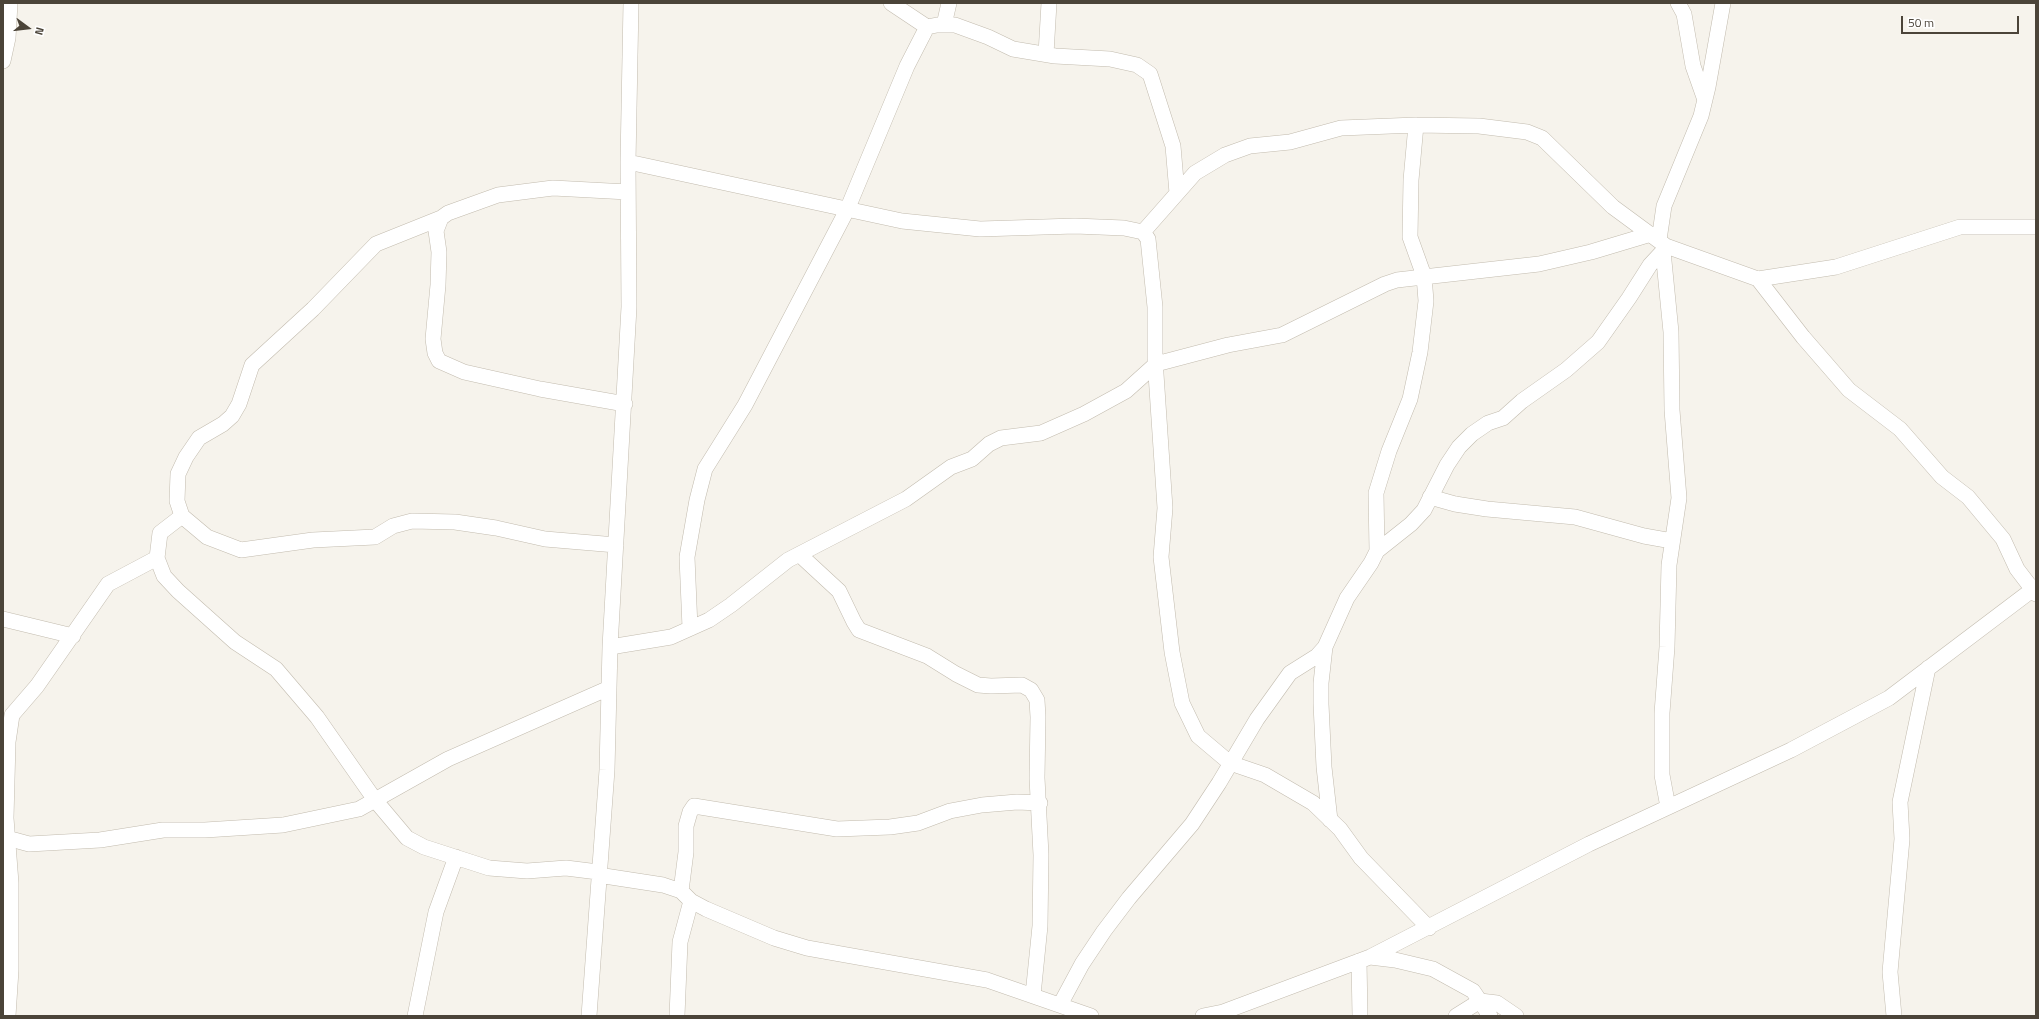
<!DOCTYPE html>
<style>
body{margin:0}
#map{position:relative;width:2039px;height:1019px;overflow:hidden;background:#f6f3ec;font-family:"Titillium Web",sans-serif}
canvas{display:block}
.frame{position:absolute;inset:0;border:4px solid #4b4439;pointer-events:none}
.north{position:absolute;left:8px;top:8px;width:40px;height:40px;-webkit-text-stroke:3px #fff;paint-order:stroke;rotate:105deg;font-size:11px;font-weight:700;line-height:16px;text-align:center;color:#4b4439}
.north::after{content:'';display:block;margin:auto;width:14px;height:18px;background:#4b4439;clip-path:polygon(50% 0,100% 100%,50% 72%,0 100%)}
.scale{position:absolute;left:1901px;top:16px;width:118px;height:18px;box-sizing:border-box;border:2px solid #4b4439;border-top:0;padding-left:5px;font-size:12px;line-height:14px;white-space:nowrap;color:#4b4439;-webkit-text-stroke:3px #fff;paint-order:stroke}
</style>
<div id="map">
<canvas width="2039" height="1019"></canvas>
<div class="frame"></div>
<div class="north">N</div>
<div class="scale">50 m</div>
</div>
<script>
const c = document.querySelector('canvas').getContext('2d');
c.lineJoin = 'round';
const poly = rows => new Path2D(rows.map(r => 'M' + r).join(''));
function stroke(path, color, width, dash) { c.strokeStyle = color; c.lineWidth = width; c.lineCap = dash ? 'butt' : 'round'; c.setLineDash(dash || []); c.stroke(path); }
const minor = poly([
 [891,3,927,27,937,25,955,25,988,37,1013,49,1055,56,1110,59,1137,65,1150,74,1173,146,1177,193],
 [1678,3,1684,14,1693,66,1705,100],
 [944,25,949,3],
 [1046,54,1049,3],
 [3,61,8,38,10,3],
 [628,162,902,221,980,229,1075,226,1124,228,1143,232,1148,239,1155,307,1155,359,1165,508,1161,557,1172,652,1182,703,1198,736,1230,763,1265,775,1313,803,1340,829,1361,858,1429,928],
 [441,218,376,244,313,309,252,365,239,404,232,416,223,424,199,438,186,457,178,474,177,501,182,516,207,537,241,550,313,540,375,537,393,526,412,521,455,522,496,528,545,539,616,545],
 [1143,232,1195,173,1225,155,1250,146,1290,142,1341,128,1416,125,1479,126,1527,132,1542,138,1613,207,1666,246,1758,279,1803,337,1849,390,1900,429,1942,477,1968,497,2003,539,2017,569,2036,594],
 [1659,240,1664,206,1701,116,1708,87,1723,3],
 [1666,246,1663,251,1671,332,1672,410,1679,498,1669,565,1667,647,1662,713,1662,775,1668,807],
 [1758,279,1836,267,1960,227,2036,227],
 [625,404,540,389,464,372,439,361,435,353,433,339,438,285,439,252,436,231,441,218,448,213,498,195,553,188,628,192],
 [1430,497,1455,504,1487,509,1575,517,1644,536,1672,541],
 [182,516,160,533,157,558,164,576,178,591,235,642,276,669,317,717,375,800,407,838,424,847,489,868,527,871,566,868,598,872],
 [1377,551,1376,493,1389,451,1410,399,1420,352,1426,301,1424,276,1410,237,1411,180,1416,125],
 [800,555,839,591,854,622,859,630,927,656,956,674,978,685,991,686,1022,685,1031,690,1037,700,1038,717,1037,778,1041,855,1040,926,1033,995],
 [3,619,73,636],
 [690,628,687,557,697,500,705,469,745,405,847,210,907,66,927,27],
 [610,647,671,637,709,620,731,605,788,560,906,499,951,467,972,459,989,444,1001,438,1041,433,1084,414,1126,391,1156,364,1228,345,1282,335,1385,284,1397,280,1539,264,1591,252,1651,234],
 [1325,647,1321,683,1321,704,1324,767,1330,820],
 [7,838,29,844,100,840,163,830,205,830,283,825,359,809,448,759,609,688],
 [598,875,663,885,681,891,691,901,706,909,774,938,807,948,987,980,1091,1016],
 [681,891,686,852,686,826,690,812,694,806,837,829,890,827,918,823,950,811,982,805,1017,802,1040,803],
 [1370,957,1395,960,1433,969,1473,991,1490,1016],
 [1359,961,1360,1016],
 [1060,1005,1082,964,1104,931,1129,898,1192,824,1219,783,1257,719,1290,673,1317,656,1325,647,1347,598,1371,563,1377,551,1411,524,1424,510,1447,465,1459,447,1472,434,1488,423,1503,418,1522,401,1566,370,1598,342,1629,298,1650,265,1663,251],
 [8,1016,11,970,11,883,6,818,8,742,12,715,37,686,108,584,157,558],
 [415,1016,436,912,456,857],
 [589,1016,607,770,610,647,629,307,628,162,631,3],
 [677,1016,680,942,691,901],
 [1203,1016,1223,1012,1370,957,1589,844,1791,750,1889,698,2036,587],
 [1456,1016,1480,1001,1497,1003,1516,1016],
 [1894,1016,1890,972,1902,839,1900,802,1928,668]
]);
stroke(minor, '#c2bbae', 16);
stroke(minor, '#fff', 15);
</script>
